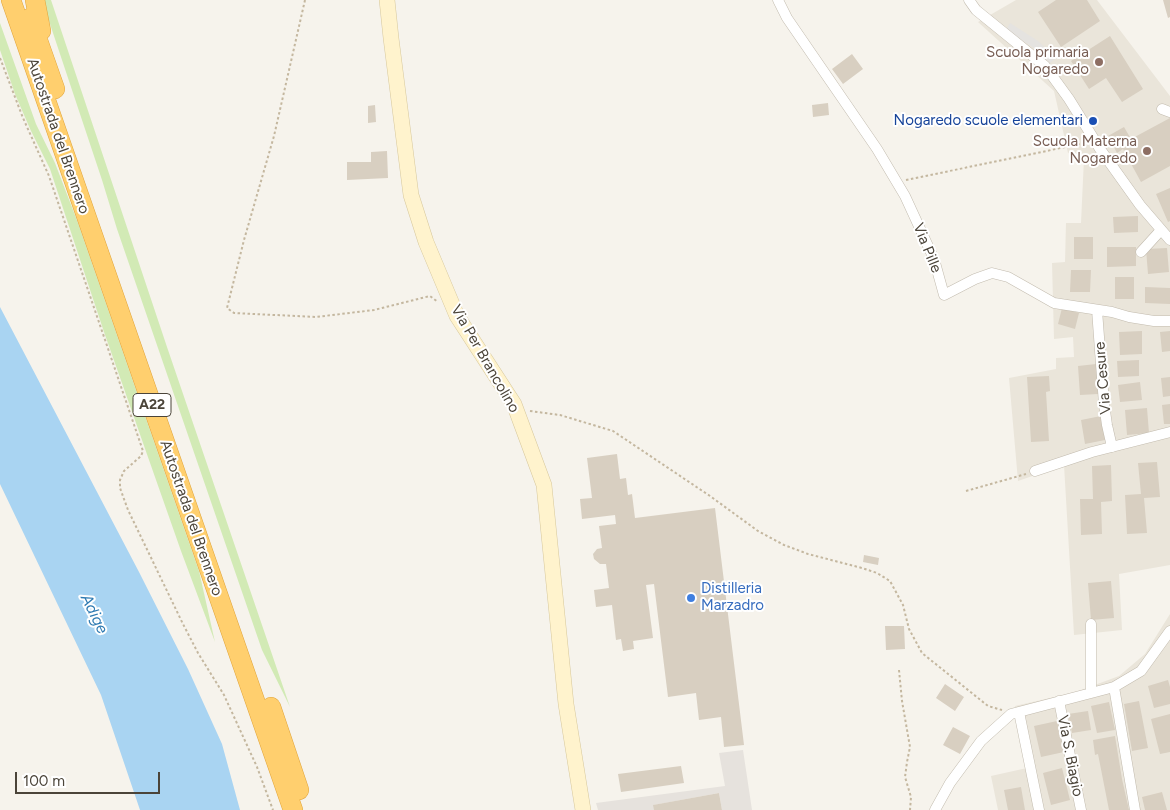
<!DOCTYPE html>
<style>
body{margin:0}
#map{position:relative;width:1170px;height:810px;overflow:hidden;background:#f6f3ec;font-family:Figtree,sans-serif}
canvas{display:block}
.scale{position:absolute;left:15px;top:772px;width:145px;height:22px;box-sizing:border-box;border:2px solid #4b4439;border-top:0;padding-left:6px;font-size:15px;line-height:18px;white-space:nowrap;color:#4b4439;-webkit-text-stroke:4px #fff;paint-order:stroke}
</style>
<div id="map">
<canvas width="1170" height="810"></canvas>
<div class="scale">100 m</div>
</div>
<script>
const c = document.querySelector('canvas').getContext('2d');
c.lineJoin = 'round';
function fill(path, color) { c.fillStyle = color; c.fill(path, 'evenodd'); }
const poly = rows => new Path2D(rows.map(r => 'M' + r).join(''));
function stroke(path, color, width, dash) { c.strokeStyle = color; c.lineWidth = width; c.lineCap = dash ? 'butt' : 'round'; c.setLineDash(dash || []); c.stroke(path); }
function label(font, color, halo, rows, align = 'center') {
  c.font = font + ' Figtree,sans-serif'; c.lineWidth = 4; c.setLineDash([]); c.textBaseline = 'middle'; c.strokeStyle = halo; c.fillStyle = color; for (const [text, x, y, turn = 0] of rows) {
    c.save(); c.translate(x, y); c.rotate((+turn || 0) * Math.PI / 180); c.textAlign = isNaN(turn) ? turn : align; if (halo) c.strokeText(text, 0, 0); c.fillText(text, 0, 0); c.restore();
  }
}
const residential = poly([
 [1016,0,1097,0,1170,96,1170,565,1119,574,1122,630,1074,635,1064,465,1018,481,1009,378,1056,369,1056,358,1074,357,1073,337,1054,339,1052,263,1065,262,1066,223,1081,223,1084,158,1068,153,1054,91,978,22],
 [1170,614,1170,810,998,810,991,776,1027,768,1017,723,1015,706,1076,692,1119,676,1145,654]
]);
const industrial = poly([
 [743,750,752,810,722,810,719,793,654,805,654,810,598,810,596,803,725,786,719,753]
]);
const green = poly([
 [42,0,51,0,167,347,290,707,262,650,117,229,102,180],
 [0,23,36,124,55,163,78,223,199,571,215,642,181,551,104,332,50,169,31,131,15,94,0,50]
]);
const parking = poly([
 [1010,23,1038,41,1056,58,1050,63,1034,48,1006,30]
]);
const water = poly([
 [0,307,139,572,188,669,222,744,240,810,140,810,101,695,0,484]
]);
const building = poly([
 [1056,0,1087,0,1100,21,1061,47,1038,12],
 [1163,0,1170,0,1170,17,1168,18],
 [1110,36,1143,89,1122,102,1106,78,1089,89,1071,61],
 [852,54,863,69,843,84,832,69],
 [828,103,829,115,813,117,812,105],
 [375,105,376,122,368,123,368,106],
 [1170,118,1170,166,1141,182,1123,149,1117,153,1108,136,1124,127,1131,139],
 [387,151,388,178,347,180,347,162,371,162,371,152],
 [1170,188,1170,221,1168,222,1156,194],
 [1138,216,1138,232,1114,233,1113,217],
 [1074,237,1093,237,1093,259,1074,259],
 [1107,247,1136,247,1136,266,1107,267],
 [1167,248,1169,272,1148,274,1146,249],
 [1071,270,1091,270,1090,292,1070,292],
 [1115,277,1134,277,1134,299,1115,299],
 [1145,287,1170,288,1170,304,1145,303],
 [1062,308,1079,313,1075,329,1058,324],
 [1142,331,1142,354,1120,355,1119,332],
 [1170,331,1170,351,1162,352,1160,332],
 [1139,360,1139,376,1118,377,1117,361],
 [1096,364,1098,394,1080,395,1078,366],
 [1049,376,1050,391,1046,392,1049,441,1031,442,1027,377],
 [1170,377,1170,396,1163,397,1161,378],
 [1140,382,1142,400,1120,402,1118,385],
 [1170,404,1170,424,1164,424,1162,405],
 [1147,408,1149,433,1127,435,1125,410],
 [1101,416,1105,440,1085,444,1081,420],
 [617,454,620,479,626,478,628,495,632,494,635,518,715,508,744,745,724,747,721,717,699,720,696,693,668,697,654,584,646,585,653,638,633,641,634,649,623,651,621,639,616,640,612,605,596,607,594,590,609,588,606,564,600,564,594,559,593,554,597,549,602,548,599,526,616,524,615,515,582,519,580,499,592,498,587,458],
 [1157,462,1160,497,1144,498,1147,533,1127,534,1125,495,1141,494,1138,463],
 [1111,465,1112,501,1101,502,1102,534,1081,535,1080,499,1093,499,1092,466],
 [864,555,879,558,878,565,863,562],
 [1111,581,1114,618,1091,620,1088,583],
 [885,626,904,626,905,649,886,650],
 [1168,680,1170,687,1170,704,1154,708,1148,686],
 [945,684,964,697,955,711,936,698],
 [1139,701,1148,748,1132,751,1124,704],
 [1109,702,1115,730,1097,733,1091,706],
 [1088,711,1091,730,1072,733,1068,714],
 [1170,714,1170,752,1160,754,1151,719],
 [1057,721,1064,752,1041,757,1034,726],
 [953,727,970,736,960,754,943,745],
 [1115,736,1122,779,1129,810,1109,810,1098,754,1095,755,1093,740],
 [681,766,684,783,621,792,618,774],
 [1062,768,1070,800,1051,805,1043,773],
 [1021,787,1025,810,1008,810,1004,790],
 [1162,792,1167,810,1145,810,1142,797],
 [719,793,722,810,654,810,653,805]
]);
const path = poly([
 [305,0,274,136,244,240,227,308,234,313,316,317,374,310,430,296,438,302],
 [0,58,23,118,49,176,143,451,141,456,124,471,120,480,120,488,128,510,183,624,198,653,224,695,257,767,273,810],
 [906,180,1085,143],
 [530,411,560,415,613,431,710,496,758,531,784,545,808,554,862,568,877,573,890,581,903,605,909,629,922,653,988,706,1002,710],
 [966,491,1026,474],
 [899,670,902,701,910,747,907,762,905,777,911,797,910,810]
]);
const street = poly([
 [778,0,787,18,877,149,905,196,934,259,944,295,975,279,992,273,1008,277,1054,303,1112,312,1129,317,1154,321,1170,321],
 [969,0,976,10,1045,66,1069,99,1100,149,1140,205,1170,240],
 [1162,109,1170,112],
 [1141,252,1161,230],
 [1097,310,1104,404,1107,425,1112,447],
 [1035,471,1092,452,1170,432],
 [1091,624,1091,693],
 [1114,687,1135,810],
 [1059,701,1081,810],
 [1019,712,1039,810],
 [935,810,950,783,981,741,1011,714,1114,687,1141,671,1170,631]
]);
const secondary = poly([
 [387,0,391,38,411,195,426,242,457,316,514,404,544,485,566,704,583,810]
]);
const highway = poly([
 [11,0,293,810],
 [35,0,41,31],
 [30,18,55,89],
 [271,707,299,790]
]);
const markers = [
 [1099,62,5,"#8d6e63"],
 [1093,121,5,"#1a4fb4"],
 [1147,151,5,"#8d6e63"],
 [691,598,5,"#3f7fe0"]
];
const shields = [
 [152,405,38]
];
const shieldNames = [
 ["A22",152,405]
];
const educationNames = [
 ["Scuola primaria",1089,53],
 ["Nogaredo",1089,70],
 ["Scuola Materna",1137,142],
 ["Nogaredo",1137,159]
];
const transitNames = [
 ["Nogaredo scuole elementari",1083,121]
];
const streetNames = [
 ["Autostrada del Brennero",58,136,71],
 ["Via Pille",927,248,68],
 ["Via Per Brancolino",485,359,60],
 ["Via Cesure",1103,378,-95],
 ["Autostrada del Brennero",191,518,71],
 ["Via S. Biagio",1070,756,79]
];
const shopNames = [
 ["Distilleria",701,589],
 ["Marzadro",701,606]
];
const waterNames = [
 ["Adige",94,614,64]
];
fill(residential, '#eae5da');
fill(industrial, '#e6e2dd');
fill(green, '#d2eab5');
fill(parking, '#e5e3e0');
fill(water, '#a9d4f2');
fill(building, '#d8cfc1');
stroke(street, '#c2bbae', 11);
stroke(secondary, '#d6c79b', 16);
stroke(highway, '#e0a43c', 20);
stroke(path, '#c4b79f', 2, [2.5, 2.5]);
stroke(street, '#fff', 10);
stroke(secondary, '#fff3cd', 15);
stroke(highway, '#ffcf6e', 19);
for (const [x, y, r, color] of markers) { const dot = new Path2D(); dot.arc(x, y, r, 0, 2 * Math.PI); c.fillStyle = color; c.fill(dot); stroke(dot, '#fff', 2); }
for (const [x, y, w] of shields) { const box = new Path2D(); box.roundRect(x - w / 2, y - 11.5, w, 23, 4); c.fillStyle = '#fff'; c.fill(box); stroke(box, '#4b4439', 1); }
label('bold 14px', '#4b4439', null, shieldNames);
label('15px', '#785e54', '#fff', educationNames, 'right');
label('15px', '#164399', '#fff', transitNames, 'right');
label('15px', '#4b4439', '#fff', streetNames);
label('15px', '#366cbe', '#fff', shopNames, 'left');
label('italic 16px', '#2e7ab2', '#fff', waterNames);
</script>
